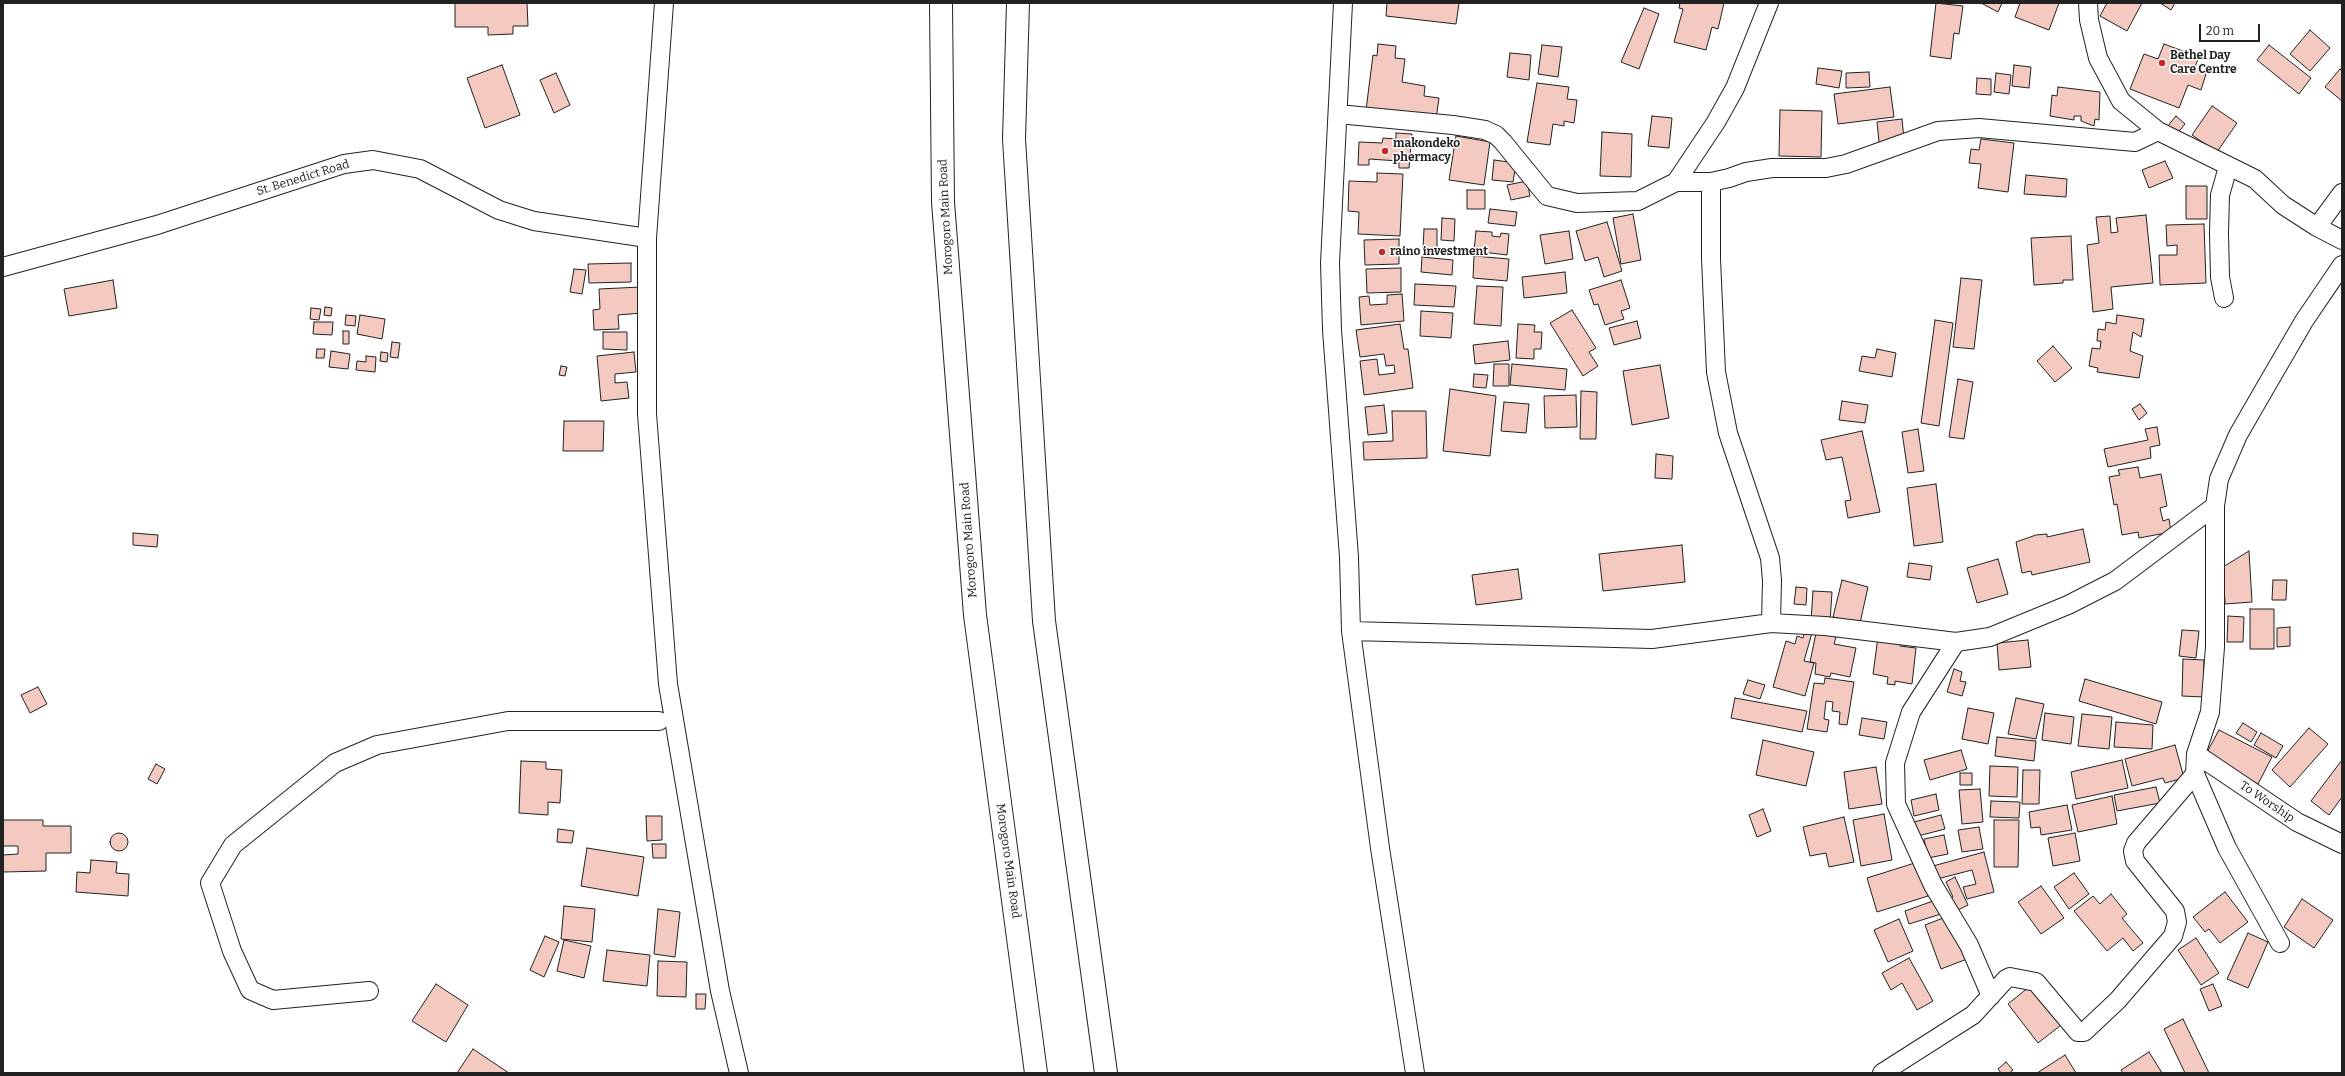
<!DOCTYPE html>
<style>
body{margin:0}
#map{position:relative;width:2345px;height:1076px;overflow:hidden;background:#fff;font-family:Bitter,serif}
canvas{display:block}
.frame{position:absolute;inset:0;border:4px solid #222;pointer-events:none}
.scale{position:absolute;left:2199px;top:24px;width:61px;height:18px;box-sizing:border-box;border:2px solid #222;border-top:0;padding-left:5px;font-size:12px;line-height:14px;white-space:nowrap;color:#222;-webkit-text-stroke:3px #fff;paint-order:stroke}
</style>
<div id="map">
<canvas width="2345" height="1076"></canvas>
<div class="frame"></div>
<div class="scale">20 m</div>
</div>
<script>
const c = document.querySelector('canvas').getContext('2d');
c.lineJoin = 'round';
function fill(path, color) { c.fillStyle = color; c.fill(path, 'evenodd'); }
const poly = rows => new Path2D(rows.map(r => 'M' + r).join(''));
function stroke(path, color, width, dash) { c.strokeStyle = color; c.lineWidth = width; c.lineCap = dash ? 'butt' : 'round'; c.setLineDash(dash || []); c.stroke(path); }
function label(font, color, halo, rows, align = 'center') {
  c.font = font + ' Bitter,serif'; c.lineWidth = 3; c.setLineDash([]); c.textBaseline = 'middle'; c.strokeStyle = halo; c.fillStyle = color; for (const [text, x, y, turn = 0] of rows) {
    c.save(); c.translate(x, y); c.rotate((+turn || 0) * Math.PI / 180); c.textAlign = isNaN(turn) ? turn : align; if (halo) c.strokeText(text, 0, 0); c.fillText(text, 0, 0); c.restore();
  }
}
const building = poly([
 [455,3,527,3,528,26,513,26,513,34,488,35,488,27,455,27,455,3],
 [1387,3,1459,3,1456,24,1386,16,1387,3],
 [1680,3,1724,3,1718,29,1712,27,1706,50,1674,42,1683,9,1679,8,1680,3],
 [1936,3,1963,6,1959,34,1954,33,1951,59,1930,56,1936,3],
 [1981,3,2002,3,1998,12,1981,3],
 [2020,3,2059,3,2049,30,2015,17,2020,3],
 [2107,3,2142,3,2127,31,2100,16,2107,3],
 [2160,3,2175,3,2171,10,2160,3],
 [1644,8,1659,14,1639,69,1621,62,1644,8],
 [2310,30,2330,48,2310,71,2290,54,2310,30],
 [1378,44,1396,46,1395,58,1405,59,1402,82,1425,86,1424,96,1439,98,1436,119,1366,110,1373,55,1377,56,1378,44],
 [2164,44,2199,57,2194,69,2206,74,2201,90,2188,85,2179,108,2130,89,2144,54,2158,59,2164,44],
 [1542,45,1562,47,1558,77,1538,74,1542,45],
 [2269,45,2311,78,2299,94,2257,60,2269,45],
 [1510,53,1531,55,1529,80,1507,77,1510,53],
 [502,65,520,115,485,128,467,78,502,65],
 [2014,65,2031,67,2029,88,2012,86,2014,65],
 [1818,68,1842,71,1839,88,1816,84,1818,68],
 [2340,69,2342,71,2342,101,2325,87,2340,69],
 [1869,72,1870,87,1846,88,1846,73,1869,72],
 [556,73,570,105,554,113,540,80,556,73],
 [1996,73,2011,75,2009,94,1994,92,1996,73],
 [1977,78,1991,79,1991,95,1976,94,1977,78],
 [1537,83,1569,87,1567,99,1577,100,1574,123,1564,121,1564,126,1553,124,1550,145,1527,142,1537,83],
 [1890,87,1894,117,1838,124,1834,94,1890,87],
 [2058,87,2100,92,2099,120,2095,119,2094,126,2081,121,2081,116,2074,116,2074,120,2050,116,2052,95,2057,96,2058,87],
 [2212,106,2237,123,2217,152,2192,135,2212,106],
 [1780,110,1822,111,1821,157,1779,156,1780,110],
 [1652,116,1672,118,1669,148,1648,146,1652,116],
 [2176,116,2185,124,2176,135,2167,127,2176,116],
 [1902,119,1904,139,1879,142,1877,122,1902,119],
 [1602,132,1632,134,1631,177,1600,176,1602,132],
 [1396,133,1412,134,1409,168,1399,168,1399,161,1369,159,1369,165,1358,165,1359,142,1382,143,1383,138,1396,139,1396,133],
 [1456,136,1490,142,1484,185,1449,180,1456,136],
 [1981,139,2014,143,2008,192,1978,188,1981,164,1969,163,1971,149,1979,150,1981,139],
 [1494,160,1516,163,1513,182,1492,180,1494,160],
 [2165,161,2173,178,2149,188,2142,170,2165,161],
 [1377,173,1403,174,1400,236,1358,234,1359,212,1348,211,1349,181,1377,182,1377,173],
 [2026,175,2067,179,2066,197,2024,194,2026,175],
 [1527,181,1530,196,1511,200,1507,185,1527,181],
 [2186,186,2207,186,2207,219,2186,219,2186,186],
 [1467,190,1485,190,1485,209,1467,209,1467,190],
 [1490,209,1517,212,1515,226,1488,223,1490,209],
 [1633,214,1641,260,1621,264,1613,218,1633,214],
 [2146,215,2153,283,2111,287,2113,309,2093,312,2087,245,2099,243,2096,217,2110,216,2111,233,2118,232,2116,218,2146,215],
 [1442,218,1455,219,1454,241,1441,240,1442,218],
 [1607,222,1622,271,1604,277,1598,257,1585,261,1576,231,1607,222],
 [2204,224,2206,283,2160,285,2159,255,2177,255,2177,245,2167,246,2166,225,2204,224],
 [1424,229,1437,229,1437,249,1423,249,1424,229],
 [1476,231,1492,232,1492,236,1500,237,1501,233,1509,234,1507,255,1474,251,1476,231],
 [1569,231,1573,259,1545,264,1540,235,1569,231],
 [2071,236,2073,280,2063,280,2063,283,2034,285,2031,238,2071,236],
 [1399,239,1399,264,1365,265,1364,240,1399,239],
 [1474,256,1509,259,1507,281,1473,278,1474,256],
 [1422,257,1453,260,1452,275,1421,272,1422,257],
 [631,263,631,282,589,283,588,264,631,263],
 [1401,268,1401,292,1367,293,1366,269,1401,268],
 [574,269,586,270,582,294,570,292,574,269],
 [1565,272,1567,293,1524,298,1522,277,1565,272],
 [1961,278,1982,280,1974,349,1953,347,1961,278],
 [113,280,117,308,69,316,64,289,113,280],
 [1621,280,1630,308,1621,311,1624,319,1605,325,1598,304,1594,305,1589,290,1621,280],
 [1415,284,1456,286,1454,307,1414,305,1415,284],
 [1477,286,1503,287,1501,326,1474,324,1477,286],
 [641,287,642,313,618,315,619,329,594,330,593,310,600,309,599,289,641,287],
 [1402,294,1404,321,1361,325,1359,297,1369,296,1370,305,1387,304,1387,295,1402,294],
 [325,307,332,308,331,316,324,315,325,307],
 [311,308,321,309,319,320,310,319,311,308],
 [1572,310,1596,348,1589,352,1598,366,1583,376,1550,323,1572,310],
 [1421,311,1453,313,1451,338,1420,336,1421,311],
 [346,315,356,316,355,326,345,325,346,315],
 [360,315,385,319,382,339,357,334,360,315],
 [2117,315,2144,319,2141,337,2133,332,2130,351,2143,356,2139,378,2097,372,2098,368,2089,366,2092,348,2100,349,2101,341,2097,341,2098,329,2105,330,2106,322,2116,324,2117,315],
 [1935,320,1953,323,1939,426,1921,423,1935,320],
 [1637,321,1641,338,1614,345,1609,328,1637,321],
 [314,322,333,322,332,335,313,334,314,322],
 [1400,324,1404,349,1408,349,1413,388,1364,395,1360,361,1377,359,1379,375,1395,373,1394,365,1386,366,1384,354,1360,357,1356,330,1400,324],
 [1518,324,1535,325,1534,332,1542,332,1541,349,1534,349,1534,359,1516,358,1518,324],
 [343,331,349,331,349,344,343,344,343,331],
 [603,332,627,332,627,350,603,349,603,332],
 [1508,341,1510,360,1475,364,1473,345,1508,341],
 [392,342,400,343,398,358,390,357,392,342],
 [2053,346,2072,368,2055,382,2037,361,2053,346],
 [317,349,325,349,324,358,316,358,317,349],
 [1877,349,1896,353,1892,377,1859,371,1862,356,1875,358,1877,349],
 [331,351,350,354,348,369,329,367,331,351],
 [381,352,388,353,387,362,380,361,381,352],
 [634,352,636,372,615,374,615,383,627,382,629,398,601,401,597,356,634,352],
 [366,356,376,357,375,372,356,370,357,361,366,362,366,356],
 [1494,364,1509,364,1509,386,1493,386,1494,364],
 [1512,364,1567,369,1565,390,1510,385,1512,364],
 [1660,365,1669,418,1632,425,1623,371,1660,365],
 [561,366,567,367,565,376,559,375,561,366],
 [1474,374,1488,375,1486,388,1473,387,1474,374],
 [1958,379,1973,382,1964,439,1949,437,1958,379],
 [1450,389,1496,396,1490,456,1443,451,1450,389],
 [1581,391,1597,392,1596,439,1580,439,1581,391],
 [1576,395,1577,427,1545,428,1544,396,1576,395],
 [1842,401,1868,405,1865,423,1839,420,1842,401],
 [1504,402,1529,404,1526,433,1501,431,1504,402],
 [2140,404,2147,413,2139,420,2132,409,2140,404],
 [1384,405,1387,433,1368,435,1365,407,1384,405],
 [1392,411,1426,411,1427,458,1364,460,1363,442,1393,441,1392,411],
 [564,421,604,421,603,451,563,451,564,421],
 [2157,427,2160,445,2150,447,2151,458,2108,467,2104,449,2148,440,2145,429,2157,427],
 [1918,429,1924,471,1908,473,1902,432,1918,429],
 [1862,431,1880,512,1848,518,1845,501,1851,500,1842,457,1826,460,1821,440,1862,431],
 [1656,454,1673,456,1672,479,1655,478,1656,454],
 [2138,467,2140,478,2161,474,2167,506,2160,508,2163,521,2169,519,2171,532,2139,538,2138,532,2122,535,2117,504,2114,505,2109,477,2120,475,2118,470,2138,467],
 [1936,484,1943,542,1914,546,1907,488,1936,484],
 [2083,529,2090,562,2032,575,2031,571,2022,573,2016,542,2036,535,2047,534,2047,537,2083,529],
 [133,533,158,535,157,547,133,545,133,533],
 [1682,545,1685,582,1603,591,1599,554,1682,545],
 [2249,551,2252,602,2225,604,2223,567,2249,551],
 [1998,559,2008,594,1977,603,1967,568,1998,559],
 [1909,563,1932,566,1930,580,1907,577,1909,563],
 [1518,569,1522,599,1476,605,1472,575,1518,569],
 [1842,580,1868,587,1860,623,1833,617,1842,580],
 [2273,580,2287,580,2286,600,2272,600,2273,580],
 [1796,587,1807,588,1806,605,1794,604,1796,587],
 [1813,591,1832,592,1830,622,1811,621,1813,591],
 [2250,609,2274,609,2274,649,2250,649,2250,609],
 [2228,616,2244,617,2243,642,2227,642,2228,616],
 [2290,627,2290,646,2277,647,2277,628,2290,627],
 [2182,630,2199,631,2196,658,2179,656,2182,630],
 [1805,631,1812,633,1804,661,1814,663,1805,696,1773,687,1786,641,1795,644,1797,636,1803,638,1805,631],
 [1816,633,1836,637,1834,644,1856,648,1850,677,1831,673,1830,677,1815,674,1816,663,1810,662,1816,633],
 [1878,637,1901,640,1900,646,1916,648,1912,684,1895,681,1895,685,1887,684,1888,677,1873,674,1878,637],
 [2028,640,2031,667,1999,670,1997,643,2028,640],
 [2183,659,2204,660,2203,697,2182,696,2183,659],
 [1954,669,1962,672,1960,681,1966,682,1962,696,1947,692,1954,669],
 [1825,678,1854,682,1847,725,1839,724,1840,712,1832,711,1833,702,1826,701,1824,719,1829,720,1827,732,1807,729,1814,683,1824,684,1825,678],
 [2085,679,2162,702,2156,724,2079,701,2085,679],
 [1748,680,1765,685,1760,699,1743,694,1748,680],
 [38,687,47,704,30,713,21,695,38,687],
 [1735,698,1807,711,1802,732,1731,718,1735,698],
 [2016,698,2044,704,2036,739,2008,734,2016,698],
 [1968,708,1994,713,1988,744,1962,739,1968,708],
 [2045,713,2074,717,2071,744,2042,740,2045,713],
 [2082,714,2112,717,2109,749,2078,746,2082,714],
 [1862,718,1887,722,1884,739,1859,735,1862,718],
 [2116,722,2153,725,2152,749,2114,747,2116,722],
 [2243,723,2257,732,2251,742,2236,733,2243,723],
 [2309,728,2328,744,2290,787,2272,770,2309,728],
 [2219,730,2272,757,2258,784,2205,756,2219,730],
 [2261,733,2283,746,2276,758,2254,745,2261,733],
 [1997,737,2036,741,2034,761,1995,756,1997,737],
 [1763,740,1814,752,1806,786,1756,775,1763,740],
 [2175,745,2184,778,2165,783,2163,778,2132,786,2125,759,2175,745],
 [1961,750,1967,769,1930,780,1924,760,1961,750],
 [2122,760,2128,788,2076,799,2071,772,2122,760],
 [2342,760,2342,797,2329,815,2311,801,2342,760],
 [521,761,546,762,546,769,562,770,560,803,548,802,548,815,519,813,521,761],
 [156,764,165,769,157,784,148,779,156,764],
 [1990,766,2018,767,2017,797,1989,796,1990,766],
 [1876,767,1882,804,1849,809,1844,772,1876,767],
 [2023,770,2040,770,2039,804,2022,804,2023,770],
 [1960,773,1972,773,1972,785,1960,785,1960,773],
 [2156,787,2160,803,2117,811,2114,795,2156,787],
 [1980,789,1983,822,1962,824,1959,790,1980,789],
 [1936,794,1939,810,1914,816,1911,800,1936,794],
 [2112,796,2117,824,2078,832,2072,805,2112,796],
 [1991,801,2020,802,2019,818,1990,817,1991,801],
 [2067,805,2072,830,2041,835,2040,827,2031,828,2029,812,2067,805],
 [1763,809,1771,831,1757,837,1749,815,1763,809],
 [1884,814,1892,860,1861,866,1853,820,1884,814],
 [1941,815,1945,829,1918,836,1914,822,1941,815],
 [646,816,662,816,662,840,647,841,646,816],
 [1844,817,1854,862,1829,867,1826,853,1810,856,1803,827,1844,817],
 [3,820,43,820,43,826,71,826,71,853,46,853,46,871,3,872,3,855,18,854,18,846,3,846,3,820],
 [1994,820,2019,820,2018,867,1994,867,1994,820],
 [1979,827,1983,849,1962,852,1958,830,1979,827],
 [558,829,574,831,572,843,557,842,558,829],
 '110 842a9 9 0 1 1 18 0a9 9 0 1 1-18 0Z',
 [2075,833,2080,861,2053,866,2048,838,2075,833],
 [1944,835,1948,854,1928,858,1924,839,1944,835],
 [652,844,666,844,666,858,653,858,652,844],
 [587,848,644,857,638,896,581,886,587,848],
 [1984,852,1994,892,1967,899,1963,887,1976,884,1972,870,1937,879,1933,866,1984,852],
 [91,860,117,862,116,873,129,874,128,896,76,892,77,872,90,873,91,860],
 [1918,862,1928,896,1877,912,1867,878,1918,862],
 [2074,873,2089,894,2069,909,2054,887,2074,873],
 [1955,877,1968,905,1952,913,1946,901,1953,897,1946,882,1955,877],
 [2041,886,2064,918,2041,934,2018,902,2041,886],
 [2225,892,2248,922,2220,943,2209,929,2205,932,2193,917,2225,892],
 [2111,894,2127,914,2122,918,2143,943,2133,951,2123,938,2107,951,2074,911,2093,896,2100,904,2111,894],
 [2302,899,2333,920,2314,948,2284,927,2302,899],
 [1936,900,1941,914,1909,924,1905,911,1936,900],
 [564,906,595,909,592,942,561,939,564,906],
 [658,909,680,912,675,957,654,954,658,909],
 [1951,915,1967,959,1941,969,1925,925,1951,915],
 [1899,919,1913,951,1888,962,1874,930,1899,919],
 [2248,933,2268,942,2248,988,2227,979,2248,933],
 [545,936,559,942,544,977,530,970,545,936],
 [2196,938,2219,973,2201,985,2178,950,2196,938],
 [564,940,591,946,584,978,557,971,564,940],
 [607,950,650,955,647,986,603,981,607,950],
 [1909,958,1933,1001,1917,1010,1902,983,1891,990,1882,973,1909,958],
 [658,961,687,962,686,997,657,996,658,961],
 [2034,983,2065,1022,2038,1043,2008,1004,2034,983],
 [436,984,468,1005,446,1042,412,1021,436,984],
 [2213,984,2222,1006,2209,1011,2200,989,2213,984],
 [696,994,706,994,705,1009,696,1009,696,994],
 [2183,1019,2209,1073,2185,1073,2164,1029,2183,1019],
 [473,1049,509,1073,457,1073,473,1049],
 [2149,1052,2162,1073,2123,1073,2121,1070,2149,1052],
 [2065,1055,2076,1073,2037,1073,2065,1055],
 [2006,1062,2013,1070,2009,1073,2001,1073,1998,1069,2006,1062]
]);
const minor = poly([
 [664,3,647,238,647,414,668,684,720,991,739,1073],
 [1343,3,1330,263,1332,330,1349,557,1351,631,1380,848,1415,1073],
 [2088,3,2089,20,2098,58,2121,101,2158,131,2255,179,2283,205,2317,227,2342,240],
 [1338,114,1453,125,1485,130,1496,135,1503,142,1547,196,1577,203,1638,201,1676,182,1711,182,1729,178,1746,172,1772,168,1826,168,1846,164,1938,131,1979,128,2135,142,2158,131],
 [1676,182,1716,122,1735,88,1769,3],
 [1711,182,1711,259,1716,372,1728,433,1770,558,1772,580,1771,623],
 [2317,227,2342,193],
 [3,267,157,225,344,164,373,160,420,169,499,210,534,221,647,238],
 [2224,298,2220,277,2219,233,2220,195,2228,167],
 [1351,631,1652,639,1771,623,1825,626,1956,642],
 [2196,754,2297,822,2342,844],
 [2195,774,2227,848,2280,943],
 [369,991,273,1000,250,990,232,951,210,883,233,845,335,763,377,745,508,721,659,721],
 [1991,996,1969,945,1933,885,1896,804,1895,763,1911,712,1956,642,1990,637,2068,605,2115,581,2215,506],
 [1882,1073,1973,1015,2006,979,2010,977,2036,982,2078,1032,2084,1032,2118,1000,2173,936,2177,922,2175,911,2135,861,2133,851,2136,843,2195,774,2196,754,2210,712,2215,647,2215,506,2219,479,2238,435,2261,395,2304,321,2342,265]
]);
const trunk = poly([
 [941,3,943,202,975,615,1036,1073],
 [1018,3,1014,139,1044,621,1106,1073]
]);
const markers = [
 [2162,63,4,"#c62828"],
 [1385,151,4,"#c62828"],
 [1382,252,4,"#c62828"]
];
const poiNames = [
 ["Bethel Day",2170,56],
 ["Care Centre",2170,70],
 ["makondeko",1393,144],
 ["phermacy",1393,158],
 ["raino investment",1390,252]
];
const streetNames = [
 ["St. Benedict Road",303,178,-17],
 ["Morogoro Main Road",946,217,-93],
 ["Morogoro Main Road",969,540,-94],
 ["To Worship",2267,802,34],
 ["Morogoro Main Road",1008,861,82]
];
fill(building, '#f3c9c0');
stroke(building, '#222', 1);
stroke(minor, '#222', 20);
stroke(trunk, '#222', 24);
stroke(minor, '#fff', 18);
stroke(trunk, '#fff', 22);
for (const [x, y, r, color] of markers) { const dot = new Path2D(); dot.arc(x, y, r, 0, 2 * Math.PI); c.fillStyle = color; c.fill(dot); stroke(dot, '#fff', 1.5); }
label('bold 12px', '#222', '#fff', poiNames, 'left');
label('12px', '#222', '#fff', streetNames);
</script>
